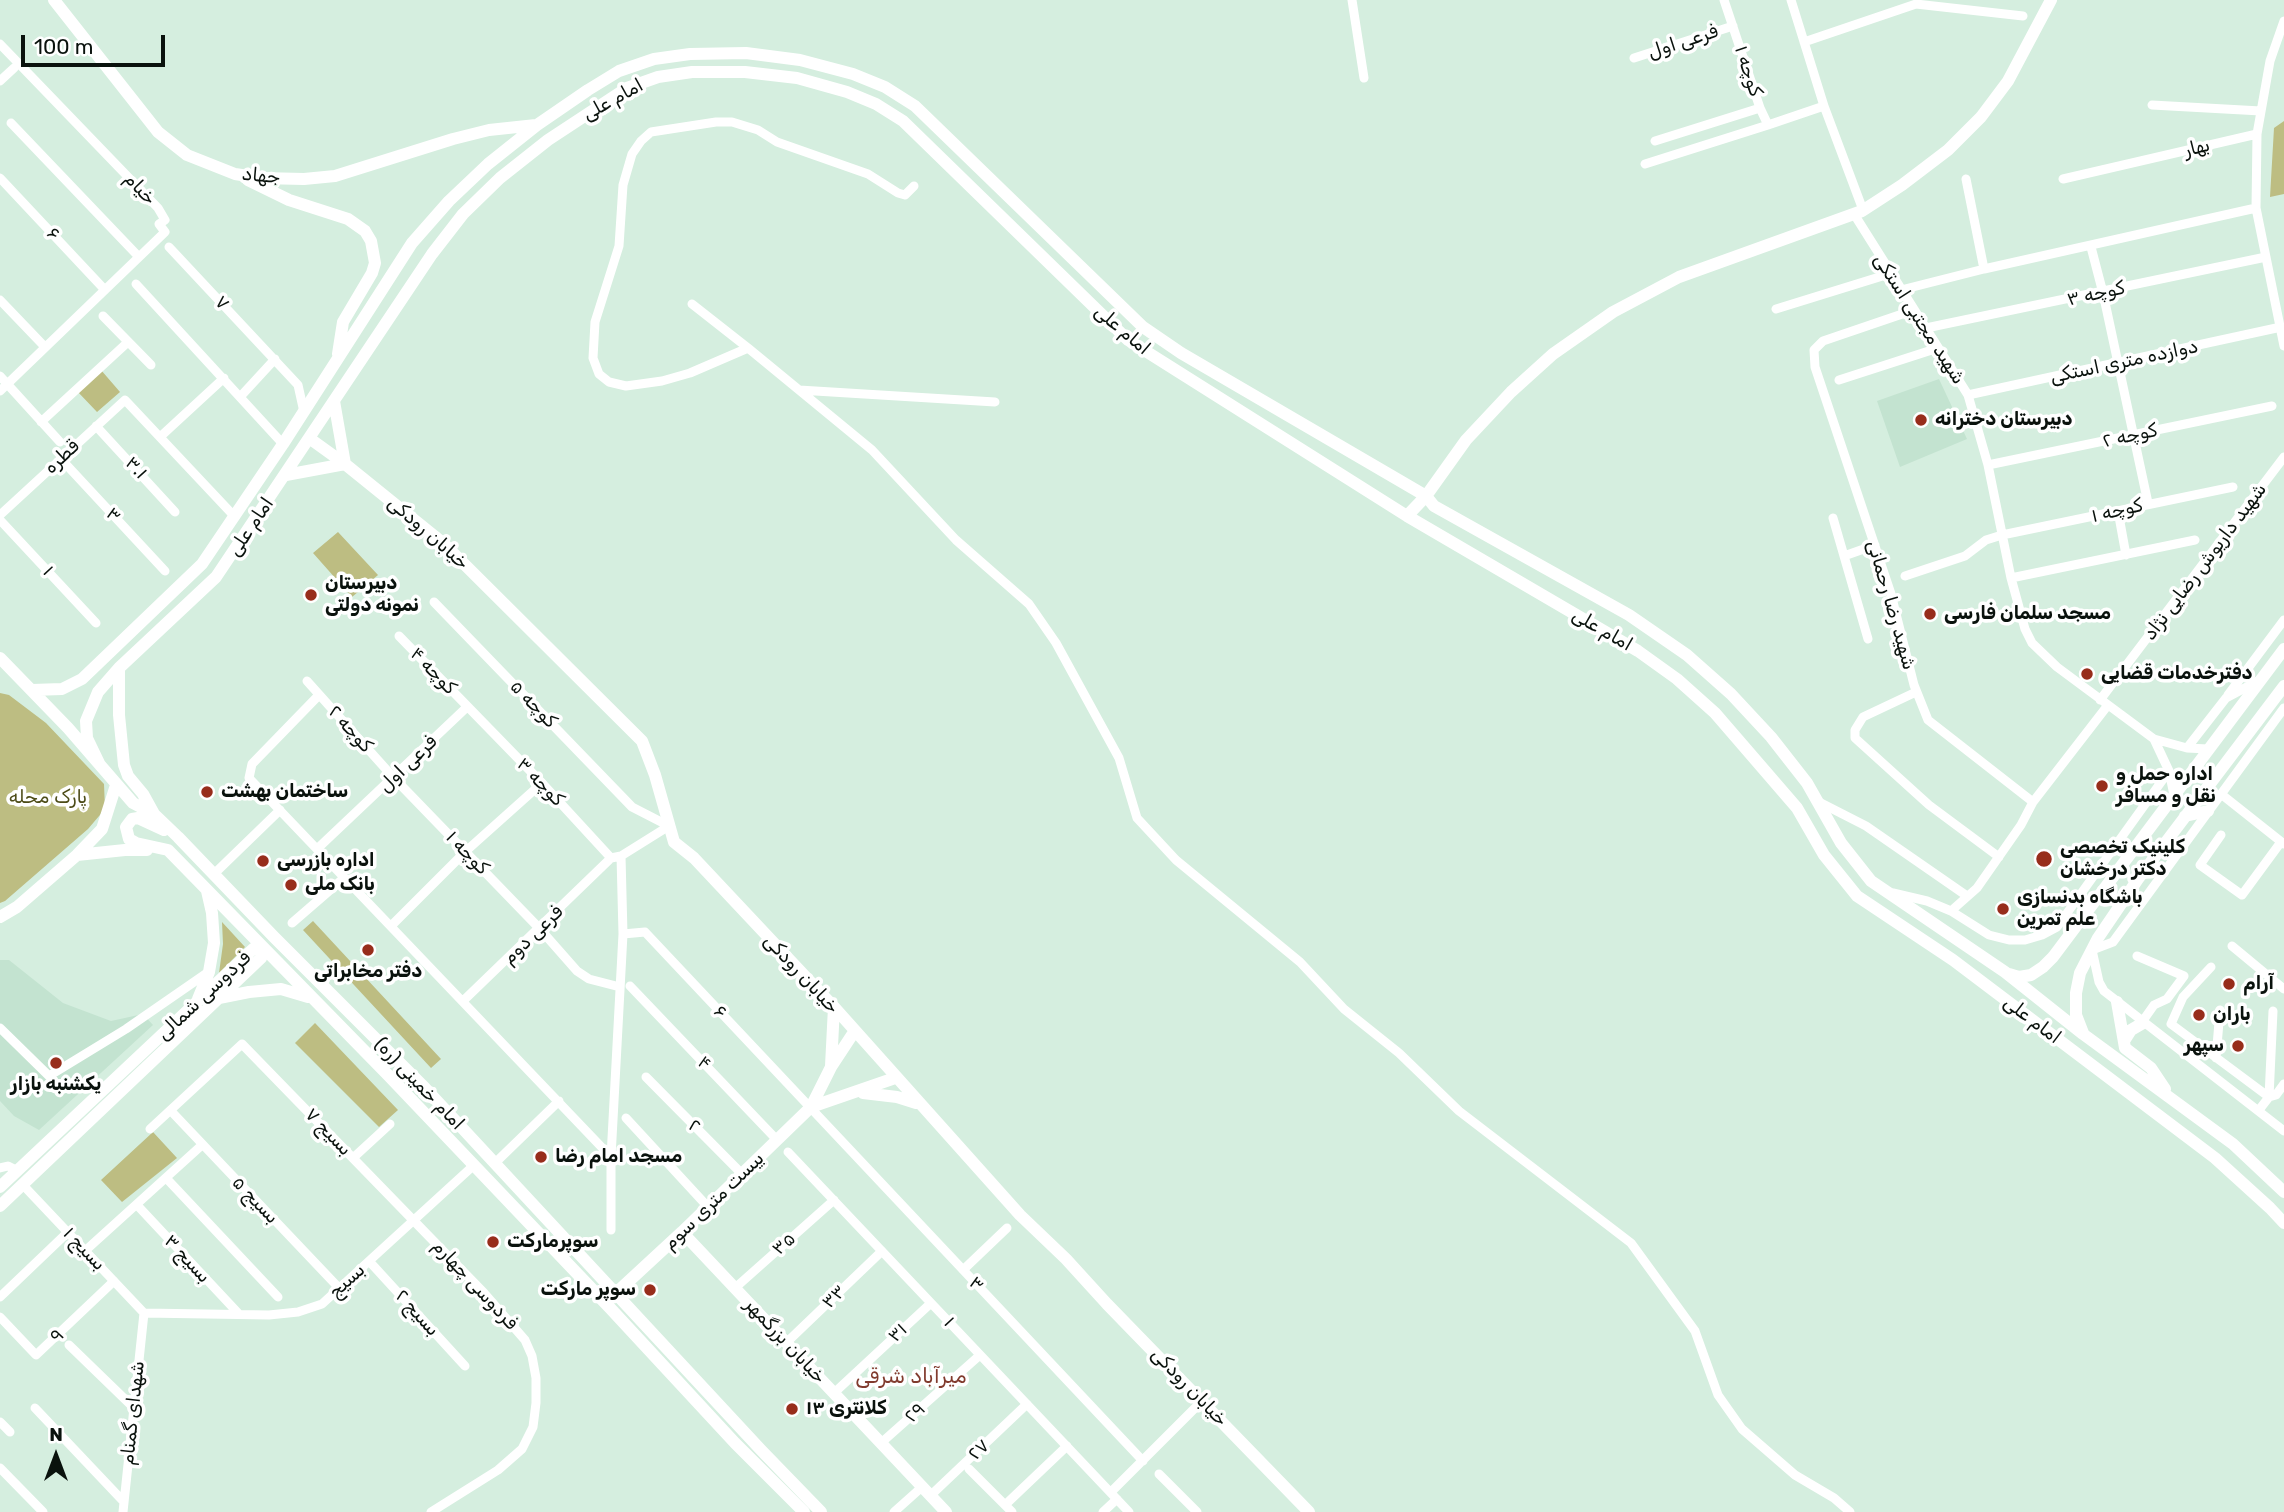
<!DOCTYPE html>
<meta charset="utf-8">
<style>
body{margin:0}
#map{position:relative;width:2284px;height:1512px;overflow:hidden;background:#d5eedf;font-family:Rubik,sans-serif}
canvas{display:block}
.north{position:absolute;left:21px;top:1421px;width:70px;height:70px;-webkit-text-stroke:5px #fff;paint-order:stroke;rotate:0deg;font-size:19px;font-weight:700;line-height:28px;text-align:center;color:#0a120d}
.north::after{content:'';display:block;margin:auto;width:24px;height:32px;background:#0a120d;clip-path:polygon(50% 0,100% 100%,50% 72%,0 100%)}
.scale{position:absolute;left:21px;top:35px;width:144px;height:32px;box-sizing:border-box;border:4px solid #0a120d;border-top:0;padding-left:9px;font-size:21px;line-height:24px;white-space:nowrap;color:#0a120d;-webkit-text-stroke:5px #fff;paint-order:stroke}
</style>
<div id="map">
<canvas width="2284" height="1512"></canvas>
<div class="north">N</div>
<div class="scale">100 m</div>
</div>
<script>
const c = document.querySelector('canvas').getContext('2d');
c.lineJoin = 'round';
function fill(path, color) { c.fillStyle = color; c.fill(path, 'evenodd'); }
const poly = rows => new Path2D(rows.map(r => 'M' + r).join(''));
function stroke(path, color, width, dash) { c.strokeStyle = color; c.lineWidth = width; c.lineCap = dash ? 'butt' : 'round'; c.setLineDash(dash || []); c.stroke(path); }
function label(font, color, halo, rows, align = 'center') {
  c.font = font + ' Rubik,"Noto Naskh Arabic",sans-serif'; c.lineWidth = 7; c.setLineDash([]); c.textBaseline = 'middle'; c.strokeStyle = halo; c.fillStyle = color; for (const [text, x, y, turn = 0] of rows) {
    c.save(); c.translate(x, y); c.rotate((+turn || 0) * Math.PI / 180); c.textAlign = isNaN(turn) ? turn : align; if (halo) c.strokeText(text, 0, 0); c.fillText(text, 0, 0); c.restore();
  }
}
const built = poly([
 [1939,379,1967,439,1900,467,1877,401],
 [0,960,9,960,63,1003,111,1021,143,1014,153,1025,39,1130,14,1116,0,1101]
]);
const green = poly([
 [2284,121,2284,194,2270,197,2274,128],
 [101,370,120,392,97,412,77,391],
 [338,532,378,575,352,597,313,553],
 [0,693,9,695,46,723,104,784,105,809,88,829,5,901,0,903],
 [313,921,441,1059,431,1068,303,930],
 [222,922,245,947,219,973,223,944],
 [315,1023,398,1110,379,1127,295,1043],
 [153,1132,177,1158,122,1202,101,1180]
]);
const street = poly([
 [1352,0,1364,78],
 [1724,0,1760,108,1768,125,1824,106],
 [1791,0,1824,106,1863,210],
 [2284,21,2270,61,2257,134,2256,208,2284,346],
 [1804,42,1916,4,2023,16],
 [0,44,158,208,165,220,159,224,165,232,0,391],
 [1634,58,1733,26],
 [0,81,14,68],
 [2152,105,2261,111],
 [11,123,139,257],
 [1655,141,1760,108],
 [1645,164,1768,125],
 [0,178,105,290],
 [1966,179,1984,269],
 [2063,179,2257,134],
 [1854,214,1968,395,1988,465,2011,578,2025,629,2032,643,2057,667,2154,739,2187,748,2208,749],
 [169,247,298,385,304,412],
 [2091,247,2103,293,2148,503],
 [136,284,283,444],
 [1901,290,1984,269,2256,208],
 [0,300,45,347],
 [692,304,748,348,690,373,662,381,626,386,609,382,599,374,593,358,595,322,619,246,623,185,632,154,641,141,651,132,716,122,732,122,758,130,777,142,868,174,898,193,905,195,914,186],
 [1776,309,1889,274],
 [1914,310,1823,341,1814,350,1815,367,1891,594,1914,685,1928,720,2033,802,2108,705],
 [103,316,151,365],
 [1926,328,2266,257],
 [748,348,872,450,956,540,1029,604,1056,643,1119,758,1137,818,1176,860,1300,962,1344,1009,1399,1053,1459,1111,1631,1243,1695,1331,1718,1395,1742,1429,1795,1475,1834,1498,1850,1512],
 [0,376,60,442],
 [1839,380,1938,348],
 [799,390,995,402],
 [1968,395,2281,327],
 [240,397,275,359],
 [41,422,128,342],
 [96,426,175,512],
 [160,437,224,378],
 [61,459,165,571],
 [1988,465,2272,406],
 [2118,511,2126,555],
 [0,515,125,400,235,517],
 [1833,518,1844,556,1875,545],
 [0,520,96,623],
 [1844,556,1868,639],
 [1905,576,1965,556,1986,540,2002,535,2233,487],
 [2011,578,2195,540],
 [434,602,632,807,669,826,621,856,611,858,463,1001],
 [399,636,542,783,611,858],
 [307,681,393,777,540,929,577,971,589,979,620,987],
 [1916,692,1863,717,1855,730,1855,738,1929,805,1999,857],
 [319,695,252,764,249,778,611,1157],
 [2228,695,2284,620],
 [2100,700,2284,457],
 [2284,708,2113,942,2092,950,2099,982,2104,991,2284,1131],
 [2154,739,2169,771,2174,795],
 [2187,748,2226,698,2258,681],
 [2221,794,2284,844],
 [1819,802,1866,826,1967,896],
 [2221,835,2200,865,2242,895,2281,842],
 [317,849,467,707],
 [215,873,280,810],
 [1893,893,1927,901,1951,911,1989,935,2009,940,2025,940,2042,935,2057,927,2169,771],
 [1951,911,1977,888,2021,825,2033,802],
 [292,923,344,878],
 [391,926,466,851,542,783],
 [623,934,645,932,1143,1461],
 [2232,946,2284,989],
 [2137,956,2184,976,2167,999,2154,1005,2142,1022],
 [2211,967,2183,997,2171,1024,2269,1097],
 [630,986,777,1140],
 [0,1028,49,1076,126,1029,207,973],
 [2216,1058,2220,1010],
 [646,1077,742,1174],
 [2269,1097,2273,1011],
 [2259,1110,2269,1097,2276,1095,2284,1084],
 [171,1111,339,1288],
 [626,1118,708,1207],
 [150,1129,242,1044,484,1293,525,1340,532,1356,536,1378,536,1403,533,1427,522,1449,498,1470,431,1512],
 [788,1152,1129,1512],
 [353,1158,390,1124],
 [495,1163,559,1101],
 [0,1168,8,1166,18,1171],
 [167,1179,278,1297],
 [23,1185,144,1313],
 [137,1205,238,1313],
 [611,1230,611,1157,623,934,621,856],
 [86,1250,202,1145],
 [369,1261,465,1366],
 [963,1270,1007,1228],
 [735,1288,834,1200],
 [0,1297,68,1232],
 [144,1313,269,1315,298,1312,322,1304,473,1166],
 [0,1317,36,1355,114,1281],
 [786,1343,882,1251],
 [69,1345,134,1408],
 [834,1393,931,1303],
 [35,1408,124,1502],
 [0,1422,10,1432],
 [881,1443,980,1355],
 [0,1468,43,1512],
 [969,1469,1012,1512],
 [1159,1474,1197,1512],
 [1111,1492,1202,1401],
 [930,1496,1027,1404],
 [1005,1505,1067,1446],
 [123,1512,144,1313],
 [894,1512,922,1487],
 [1103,1512,1117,1499]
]);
const secondary = poly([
 [54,0,158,132,187,155,235,174,261,178,304,179,335,176,453,139,489,130,536,125],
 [248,180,289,200,348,219,365,231,371,241,375,263,372,273,343,322,338,354],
 [309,438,345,464,444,544,642,741,655,775,674,842,694,858,834,1007,1020,1215,1066,1259,1107,1304,1309,1512],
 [286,475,345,464,334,401],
 [1407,516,1426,496,1466,440,1511,392,1553,354,1613,312,1679,277,1862,211,1902,185,1948,150,1981,117,2008,81,2051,0],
 [0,658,68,728,133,803,154,814,178,837,274,937,425,1088,761,1450,821,1512],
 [119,668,119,715,124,765,128,776,143,794,154,814],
 [32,690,62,689,82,679,202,564,283,444,412,243,449,201,488,164,537,125,588,90,619,71,654,59,690,54,746,53,800,60,853,74,885,87,915,106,1143,327,1181,353,1426,496,1434,506,1629,615,1687,655,1731,694,1771,737,1807,783,1841,843,1871,881,2005,972,2083,1034,2233,1144,2284,1192],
 [99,763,87,738,86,721,98,692,119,668,216,577,432,254,463,214,500,178,548,140,627,88,658,77,692,72,745,72,797,78,847,92,876,104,903,121,1128,340,1407,516,1638,651,1677,679,1715,713,1797,808,1824,855,1857,896,1953,960,2215,1158,2270,1208,2284,1223],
 [2185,816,2208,811],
 [164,830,138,818,132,819,126,827,129,839,136,843,168,850],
 [168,850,388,1075,610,1308,735,1443,804,1512],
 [77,855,125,850,147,850],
 [0,917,17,907,77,855,102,829,116,785],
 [2009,974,2019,977,2031,975,2043,967,2053,957,2284,649],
 [219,998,249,992,281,989,308,997],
 [198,999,209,972,214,943,212,913,207,891],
 [2117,1002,2125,1048,2151,1068,2165,1089],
 [2083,1033,2076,1015,2076,993,2080,973,2098,938,2138,879,2284,686],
 [2124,1041,2131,1030,2143,1023],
 [831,1066,834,1007],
 [863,1093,897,1097,916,1103],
 [811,1107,895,1078],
 [0,1187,253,949,263,948],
 [0,1206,261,958,263,948],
 [682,1232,946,1512],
 [616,1293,682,1232,811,1107,831,1067,854,1032]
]);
const markers = [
 [1921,420,7,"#972d1b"],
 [311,595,7,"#972d1b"],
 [1930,614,7,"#972d1b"],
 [2087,674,7,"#972d1b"],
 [2102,786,7,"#972d1b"],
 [207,792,7,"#972d1b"],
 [2044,859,9,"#972d1b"],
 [263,861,7,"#972d1b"],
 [291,885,7,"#972d1b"],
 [2003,909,7,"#972d1b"],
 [368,950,7,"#972d1b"],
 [2229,984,7,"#972d1b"],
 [2199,1015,7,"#972d1b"],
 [2238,1046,7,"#972d1b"],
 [56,1063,7,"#972d1b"],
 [541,1157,7,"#972d1b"],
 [493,1242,7,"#972d1b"],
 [650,1290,7,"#972d1b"],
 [792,1409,7,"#972d1b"]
];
const streetNames = [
 ["فرعی اول",1683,42,-18],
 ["کوچه ۱",1748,71,72],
 ["امام علی",613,100,-29],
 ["بهار",2197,148,-14],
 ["جهاد",261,176,5],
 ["خیام",140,189,46],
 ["۶",53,234,47],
 ["کوچه ۳",2096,294,-12],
 ["۷",222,303,46],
 ["شهید مجتبی استکی",1919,319,57],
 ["امام علی",1122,330,40],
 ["دوازده متری استکی",2124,362,-12],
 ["کوچه ۲",2130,436,-12],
 ["قطره",62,457,-43],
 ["۳.۱",136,468,48],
 ["کوچه ۱",2117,511,-13],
 ["۳",113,515,47],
 ["امام علی",251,527,-56],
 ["خیابان رودکی",428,533,41],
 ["شهید داریوش رضایی نژاد",2205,562,-53],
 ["۱",48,571,47],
 ["شهید رضا رحمانی",1891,605,74],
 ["امام علی",1602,630,30],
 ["کوچه ۴",433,671,46],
 ["کوچه ۵",533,704,46],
 ["کوچه ۲",350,729,48],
 ["فرعی اول",408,764,-44],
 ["کوچه ۳",540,782,46],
 ["کوچه ۱",467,853,46],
 ["فرعی دوم",533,935,-44],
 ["خیابان رودکی",801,974,47],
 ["فردوسی شمالی",204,996,-43],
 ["۶",720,1012,47],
 ["امام علی",2032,1020,37],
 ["۴",704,1063,46],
 ["امام خمینی (ره)",419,1084,46],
 ["۲",694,1126,45],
 ["بسیج ۷",328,1132,46],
 ["بسیج ۵",255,1200,46],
 ["بیست متری سوم",714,1201,-44],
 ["۳۵",784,1244,-41],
 ["بسیج ۱",84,1249,46],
 ["بسیج ۳",187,1259,47],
 ["بسیج",347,1281,-42],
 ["۳",976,1284,47],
 ["فردوسی چهارم",475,1285,47],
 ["۳۳",834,1297,-44],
 ["بسیج ۲",417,1313,48],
 ["۱",949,1322,47],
 ["۳۱",898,1333,-43],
 ["۹",57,1336,-43],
 ["خیابان بزرگمهر",785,1341,47],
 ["خیابان رودکی",1189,1387,46],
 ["شهدای گمنام",133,1413,-84],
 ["۲۹",915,1413,-42],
 ["۲۷",979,1450,-43]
];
const poiNames = [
 ["دبیرستان دخترانه",1935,420],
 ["دبیرستان",325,584],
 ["نمونه دولتی",325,606],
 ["مسجد سلمان فارسی",1944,614],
 ["دفترخدمات قضایی",2101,674],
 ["اداره حمل و",2116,775],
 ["نقل و مسافر",2116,797],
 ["ساختمان بهشت",221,792],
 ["کلینیک تخصصی",2060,848],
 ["دکتر درخشان",2060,870],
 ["اداره بازرسی",277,861],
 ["بانک ملی",305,885],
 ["باشگاه بدنسازی",2017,898],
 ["علم تمرین",2017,920],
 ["دفتر مخابراتی",368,972,"center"],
 ["آرام",2243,984],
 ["باران",2213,1015],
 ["سپهر",2224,1046,"right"],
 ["یکشنبه بازار",56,1085,"center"],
 ["مسجد امام رضا",555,1157],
 ["سوپرمارکت",507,1242],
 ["سوپر مارکت",636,1290,"right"],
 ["کلانتری ۱۳",806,1409]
];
const parkNames = [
 ["پارک محله",48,798]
];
const neighbourhoodNames = [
 ["میرآباد شرقی",911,1377]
];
fill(built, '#c3e3d0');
fill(green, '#bdbd82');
stroke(street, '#fff', 9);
stroke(secondary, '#fff', 12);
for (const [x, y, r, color] of markers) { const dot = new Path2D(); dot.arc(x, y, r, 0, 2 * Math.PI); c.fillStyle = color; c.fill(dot); stroke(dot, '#fff', 2.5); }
label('19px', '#0a120d', '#fff', streetNames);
label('bold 19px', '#0a120d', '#fff', poiNames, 'left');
label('19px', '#4d4c18', '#fff', parkNames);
label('21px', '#813b2e', '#fff', neighbourhoodNames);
</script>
